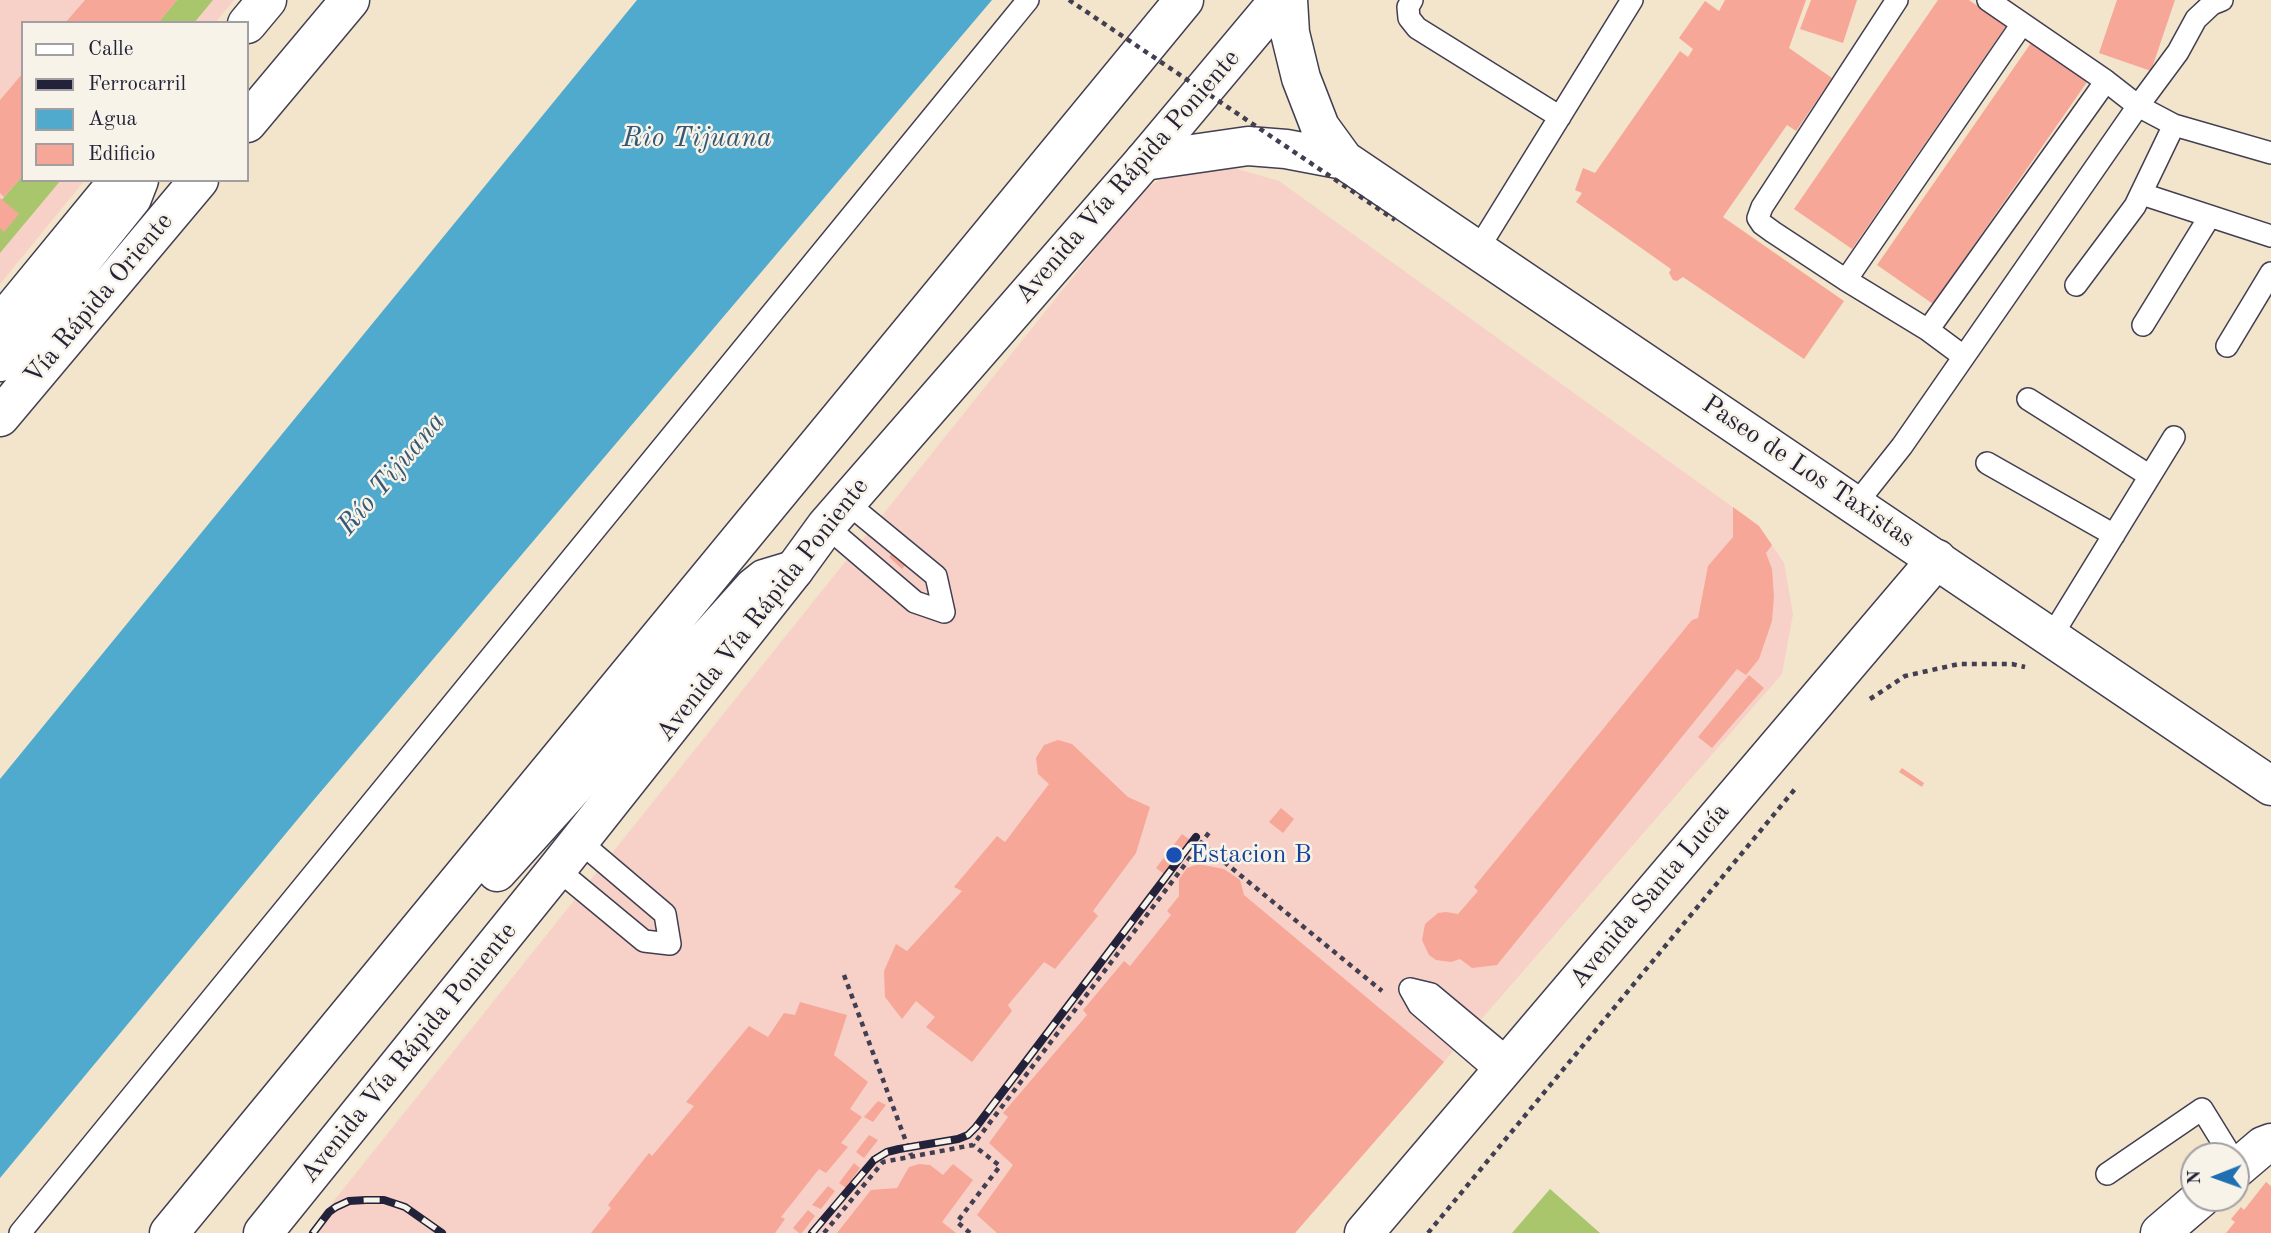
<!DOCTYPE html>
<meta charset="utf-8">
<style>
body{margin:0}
#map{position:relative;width:2271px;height:1233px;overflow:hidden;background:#f3e4cc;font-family:"Old Standard TT",serif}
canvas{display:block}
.legend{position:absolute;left:21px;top:21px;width:228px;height:161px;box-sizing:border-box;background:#f7f3e8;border:2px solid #a29fa3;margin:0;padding:9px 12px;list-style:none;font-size:21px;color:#22223b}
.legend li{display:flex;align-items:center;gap:14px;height:35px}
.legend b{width:35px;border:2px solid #a29fa3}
.north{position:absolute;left:2180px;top:1142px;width:70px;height:70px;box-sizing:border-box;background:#f7f3e8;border:2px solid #a29fa3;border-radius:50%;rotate:269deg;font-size:19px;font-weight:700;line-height:28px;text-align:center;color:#22223b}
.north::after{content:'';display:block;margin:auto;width:24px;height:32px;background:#1f6fb2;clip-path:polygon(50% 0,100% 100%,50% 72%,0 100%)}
</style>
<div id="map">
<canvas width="2271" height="1233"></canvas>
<ul class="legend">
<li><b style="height:9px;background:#fff"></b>Calle</li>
<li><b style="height:9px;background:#22223b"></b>Ferrocarril</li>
<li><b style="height:19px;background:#50aacd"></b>Agua</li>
<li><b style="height:19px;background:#f7a798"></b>Edificio</li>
</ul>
<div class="north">N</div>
</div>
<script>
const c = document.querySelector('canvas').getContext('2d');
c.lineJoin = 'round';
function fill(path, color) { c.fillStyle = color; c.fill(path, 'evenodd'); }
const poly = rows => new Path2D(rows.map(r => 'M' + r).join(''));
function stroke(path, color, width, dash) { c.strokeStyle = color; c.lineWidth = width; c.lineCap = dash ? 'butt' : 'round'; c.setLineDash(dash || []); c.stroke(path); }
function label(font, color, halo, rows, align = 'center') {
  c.font = font + ' "Old Standard TT",serif'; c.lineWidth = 5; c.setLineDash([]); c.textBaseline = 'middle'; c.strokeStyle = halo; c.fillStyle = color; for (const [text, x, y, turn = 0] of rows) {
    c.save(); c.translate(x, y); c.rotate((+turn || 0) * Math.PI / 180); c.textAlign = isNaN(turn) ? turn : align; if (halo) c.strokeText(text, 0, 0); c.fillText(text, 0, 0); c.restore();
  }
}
const built = poly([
 [0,0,234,0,215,23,23,23,23,180,85,180,0,284],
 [1227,166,1279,181,1759,526,1784,563,1793,614,1782,674,1295,1233,308,1233,1141,192,1177,169]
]);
const green = poly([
 [177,0,213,0,194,23,158,23],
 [23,175,23,180,61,180,0,253,0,202],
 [1550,1189,1600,1233,1512,1233]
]);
const water = poly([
 [637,0,992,0,312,802,0,1178,0,779]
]);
const building = poly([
 [85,0,177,0,158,23,65,23],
 [1725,0,1806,0,1789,48,1832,78,1796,131,1787,125,1723,217,1844,301,1804,359,1683,277,1677,281,1673,280,1669,273,1671,269,1576,202,1582,193,1575,190,1583,168,1595,173,1680,51,1688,57,1693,49,1679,38,1705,1,1719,11],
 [1811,0,1857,0,1843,43,1800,29],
 [1938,0,1969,0,2006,26,1852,249,1794,209],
 [2117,0,2175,0,2151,71,2099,53],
 [2031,43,2087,82,1933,304,1877,265],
 [23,73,23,175,4,197,0,193,0,100],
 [0,198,19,214,4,232,0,228],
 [1733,507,1759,526,1772,545,1766,553,1772,569,1774,597,1772,621,1759,659,1746,675,1737,669,1497,965,1472,968,1460,959,1451,962,1436,960,1429,955,1422,940,1425,924,1438,913,1446,912,1458,914,1478,891,1474,887,1692,620,1698,618,1708,566,1733,537],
 [895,550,908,562,902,569,889,557],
 [1749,675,1764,688,1712,748,1698,737],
 [1058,740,1072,744,1128,797,1150,807,1136,853,1093,911,1098,916,1055,969,1044,962,1008,1005,1012,1011,972,1062,926,1027,935,1017,916,1001,902,1019,885,997,884,971,896,944,907,951,962,891,954,887,997,836,1005,842,1049,784,1038,774,1036,758,1044,745],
 [1902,768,1924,783,1922,787,1899,772],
 [1281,808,1294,819,1283,833,1269,822],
 [1182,834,1193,842,1167,876,1156,868],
 [1198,864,1224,869,1240,880,1244,895,1444,1062,1295,1233,997,1233,977,1215,1013,1165,989,1143,1008,1117,1003,1113,1087,1015,1083,1010,1124,961,1130,966,1171,915,1167,911,1179,896,1179,879,1187,868],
 [800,1002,847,1015,834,1055,868,1082,850,1109,862,1117,841,1143,848,1147,826,1173,819,1169,781,1217,785,1219,775,1233,591,1233,611,1208,608,1205,649,1153,652,1156,694,1106,686,1102,749,1026,768,1037,784,1013,795,1015],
 [878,1101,886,1105,873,1122,864,1117],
 [869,1135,878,1140,864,1158,856,1152],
 [854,1163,860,1168,846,1188,839,1183],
 [919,1164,930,1165,943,1175,953,1164,973,1180,942,1222,956,1233,837,1233,871,1190,897,1188,909,1167],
 [2266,1182,2271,1186,2271,1233,2226,1233,2235,1222,2231,1219,2241,1207,2244,1210],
 [828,1186,835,1191,821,1209,812,1205],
 [808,1210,815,1216,802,1233,799,1233,793,1228]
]);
const path = poly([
 [1870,699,1905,676,1959,664,2012,664,2025,667],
 [1201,843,1382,991],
 [844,975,911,1155],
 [824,1233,883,1162,973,1145,1211,830],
 [970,1233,957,1222,1000,1166,973,1145],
 [1428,1233,1795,789]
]);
const service = poly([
 [1412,0,1408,7,1409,18,1417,28,1560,117],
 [1897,0,1762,207,1758,218,1762,224,1773,232,1846,280,1928,330,1963,356],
 [1988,0,2106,81,2138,106,2174,125,2271,153],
 [2142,194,2271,236],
 [1478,249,1632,0],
 [1846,280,2022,24],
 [2076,285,2135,206,2174,125],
 [2143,325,2210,216],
 [1928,330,2106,81],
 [2227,346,2271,273],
 [2028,399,2150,476],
 [1987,463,2114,535],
 [846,502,936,576,944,612],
 [1856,504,1902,446,2138,106,2178,52,2196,19,2212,4,2222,0],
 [826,526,915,602,944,612],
 [2051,637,2174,437],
 [557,869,644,941,670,944,665,914,579,841],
 [1410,989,1431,994,1510,1060],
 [1410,989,1419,1005,1498,1073],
 [2107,1174,2202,1109,2231,1156],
 [20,1233,1028,0]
]);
const minor = poly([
 [2236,1169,2263,1146,2271,1143],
 [1364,1233,1937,559],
 [2160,1233,2201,1198]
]);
const tertiary = poly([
 [1288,0,1290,33,1301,78,1320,127,1344,160,2271,786],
 [1144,161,1248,146,1286,149,1344,160]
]);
const secondary = poly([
 [247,24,267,0],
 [0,325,119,180],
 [263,1233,557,869,794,570,826,526,1144,161,1279,0]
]);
const trunk = poly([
 [247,123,350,0],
 [0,362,132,198,139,180],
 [0,417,199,180],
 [497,872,754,587,764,579,794,570],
 [169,1233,1184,0]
]);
const rail = poly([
 [313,1233,329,1212,336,1207,349,1201,366,1200,384,1200,405,1207,442,1233],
 [812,1233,874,1160,887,1152,899,1149,958,1139,968,1135,976,1127,1196,837]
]);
const pathBridge = poly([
 [1069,0,1395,220]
]);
const markers = [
 [1174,855,9,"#1a4fb4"]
];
const streetNames = [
 ["Avenida Vía Rápida Poniente",1128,177,-49],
 ["Vía Rápida Oriente",99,299,-50],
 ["Paseo de Los Taxistas",1808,472,34],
 ["Avenida Vía Rápida Poniente",763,610,-52],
 ["Avenida Santa Lucía",1650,896,-50],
 ["Avenida Vía Rápida Poniente",409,1053,-51]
];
const transitNames = [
 ["Estacion B",1190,855]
];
const waterNames = [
 ["Rio Tijuana",697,139],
 ["Río Tijuana",392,474,-50]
];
fill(built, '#f7d1c7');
fill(green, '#aac66d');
fill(water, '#50aacd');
fill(building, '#f7a798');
stroke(service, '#413f51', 24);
stroke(minor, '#413f51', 41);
stroke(tertiary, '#413f51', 41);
stroke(secondary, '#413f51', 41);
stroke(trunk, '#413f51', 41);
stroke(path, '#413f51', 4.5, [5, 5]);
stroke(service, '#fff', 21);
stroke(minor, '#fff', 38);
stroke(tertiary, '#fff', 38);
stroke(secondary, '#fff', 38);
stroke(trunk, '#fff', 38);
stroke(rail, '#22223b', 8);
stroke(rail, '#f7f3e8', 5, [16]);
stroke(pathBridge, '#413f51', 4.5, [5, 5]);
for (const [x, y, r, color] of markers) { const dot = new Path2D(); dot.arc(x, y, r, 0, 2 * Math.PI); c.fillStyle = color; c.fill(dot); stroke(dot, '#f7f3e8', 2.5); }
label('26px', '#22223b', '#f7f3e8', streetNames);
label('26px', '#164399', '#f7f3e8', transitNames, 'left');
label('italic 28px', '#345875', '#f7f3e8', waterNames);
</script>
